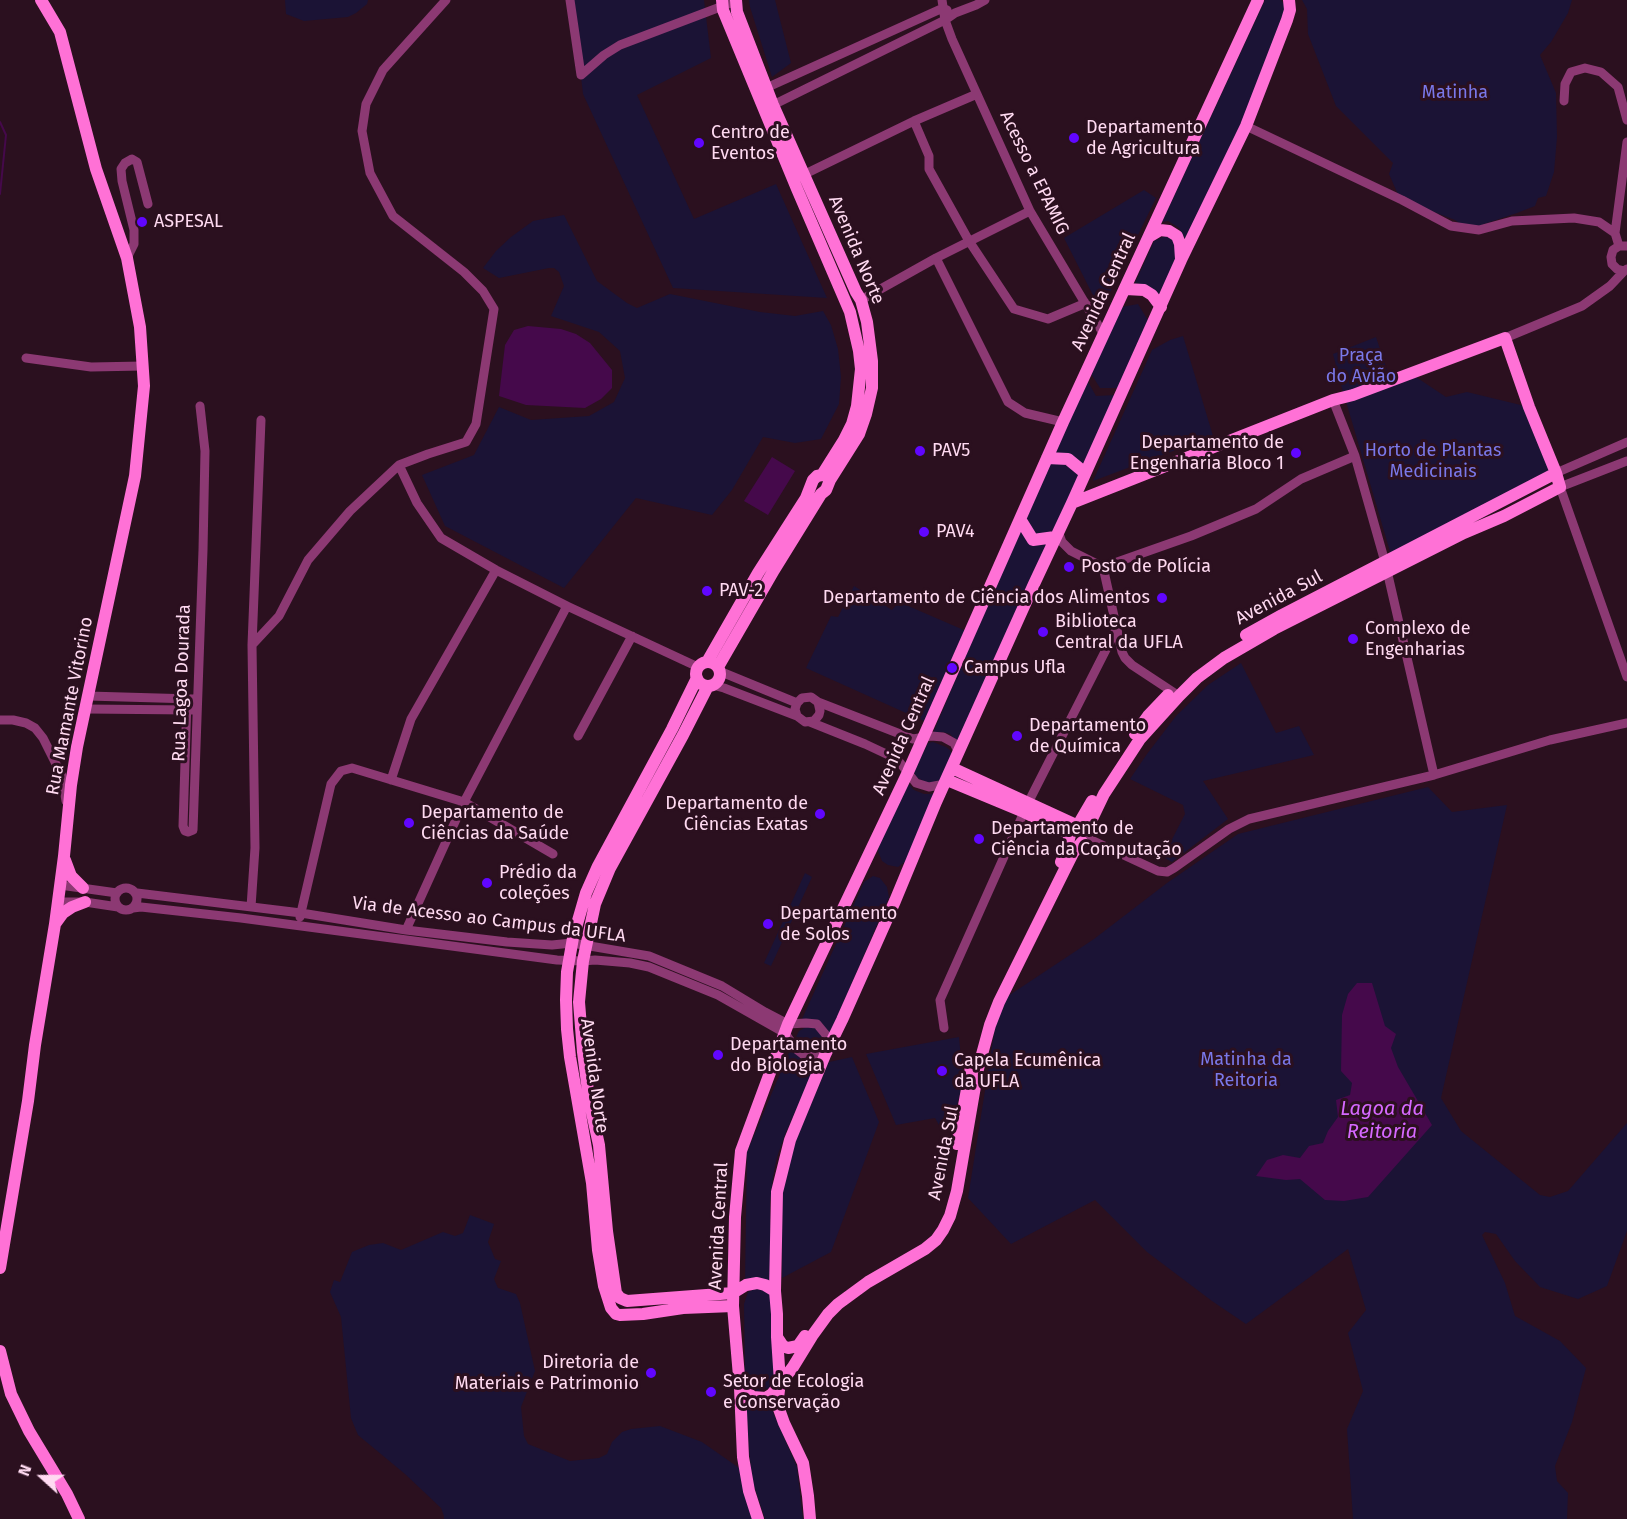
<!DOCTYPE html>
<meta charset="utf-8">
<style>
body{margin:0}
#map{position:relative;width:1627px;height:1519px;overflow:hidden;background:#2b101f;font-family:"Fira Sans",sans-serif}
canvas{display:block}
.north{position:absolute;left:12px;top:1447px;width:60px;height:60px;-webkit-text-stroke:4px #2b101f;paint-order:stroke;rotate:291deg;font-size:16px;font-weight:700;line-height:24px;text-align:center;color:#ffdaf1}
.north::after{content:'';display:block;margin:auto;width:21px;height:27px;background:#ffdaf1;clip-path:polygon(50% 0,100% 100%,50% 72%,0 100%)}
</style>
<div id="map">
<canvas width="1627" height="1519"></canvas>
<div class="north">N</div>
</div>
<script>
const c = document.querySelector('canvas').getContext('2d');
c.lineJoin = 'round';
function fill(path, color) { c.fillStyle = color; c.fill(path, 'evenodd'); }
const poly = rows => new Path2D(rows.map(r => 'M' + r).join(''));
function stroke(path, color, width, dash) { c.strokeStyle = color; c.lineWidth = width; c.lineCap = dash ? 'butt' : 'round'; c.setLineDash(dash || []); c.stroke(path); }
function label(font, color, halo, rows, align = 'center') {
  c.font = font + ' "Fira Sans",sans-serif'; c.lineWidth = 6; c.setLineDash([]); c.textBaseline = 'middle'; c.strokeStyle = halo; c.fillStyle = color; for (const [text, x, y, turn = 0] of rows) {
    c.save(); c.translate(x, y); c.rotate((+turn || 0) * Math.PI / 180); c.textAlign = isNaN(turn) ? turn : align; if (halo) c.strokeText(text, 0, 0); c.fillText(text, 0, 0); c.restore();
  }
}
const green = poly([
 [285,0,368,0,367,4,356,13,348,17,304,21,286,14],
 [572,0,704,0,711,58,637,95,694,219,776,184,827,298,673,288,583,94],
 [749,0,775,0,791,63,772,77,750,7],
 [1265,0,1281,0,1284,4,1285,16,1241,124,1185,239,1179,228,1168,221,1162,222],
 [1302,0,1572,0,1568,13,1551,42,1540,55,1556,93,1557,137,1554,172,1546,196,1538,198,1535,206,1517,213,1484,224,1471,232,1455,220,1400,199,1389,174,1393,163,1336,106,1308,34,1307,9],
 [1144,190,1156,198,1101,311,1064,238],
 [564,215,597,281,627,303,637,308,670,294,760,312,795,316,823,311,831,325,838,349,841,377,839,404,821,439,795,443,763,437,732,490,712,515,636,498,564,588,445,526,422,475,474,455,499,407,531,420,589,416,614,402,625,378,620,351,599,332,551,316,564,286,559,272,554,268,549,268,499,278,483,268,496,251,511,237,533,221],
 [1165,236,1175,241,1177,255,1160,297,1146,285,1135,283,1154,241],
 [1138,304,1149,322,1120,388,1100,388,1090,372,1122,307],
 [1183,336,1213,436,1093,481,1152,350,1170,340],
 [1376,337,1390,379,1344,396,1333,354],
 [1413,375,1446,397,1467,392,1529,407,1555,472,1391,555,1345,398],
 [1086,378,1096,396,1116,395,1084,469,1052,456],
 [1050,463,1070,464,1082,474,1053,534,1033,537,1024,520],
 [1020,528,1051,540,958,743,950,734,943,732,933,733],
 [854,586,892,610,899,602,966,631,926,722,806,668,831,616,838,617],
 [1241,663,1276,733,1299,726,1314,755,1203,781,1228,819,1172,862,1163,857,1185,814,1183,805,1130,779,1147,754,1176,716,1208,685],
 [933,742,946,747,950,750,953,756,942,781,927,783,916,777,914,772,928,743],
 [908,783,914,790,924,794,931,794,937,792,906,861,898,867,888,865,882,861,878,851,879,844],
 [1428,787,1452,812,1507,805,1441,1098,1461,1131,1540,1195,1550,1197,1568,1191,1627,1123,1627,1231,1607,1286,1578,1299,1540,1287,1515,1261,1496,1234,1485,1232,1482,1235,1505,1283,1515,1316,1560,1341,1586,1368,1572,1422,1555,1466,1557,1481,1568,1493,1567,1519,1353,1519,1347,1429,1363,1391,1348,1333,1366,1310,1348,1249,1246,1324,1212,1301,1147,1252,1095,1200,1011,1244,968,1198,999,1002,1094,939,1167,883,1238,834],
 [805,873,812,877,771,966,764,963],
 [873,876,880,878,887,887,889,897,830,1034,820,1022,811,1019,802,1019,864,882],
 [806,1027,815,1028,824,1038,825,1044,823,1050,816,1054,804,1051,799,1047,796,1037,799,1031],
 [959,1037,963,1081,952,1126,940,1127,935,1118,896,1125,866,1054],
 [790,1050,804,1060,818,1061,786,1132,777,1157,773,1177,770,1203,772,1282,745,1282,747,1152],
 [852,1057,879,1122,831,1252,782,1278,782,1195,795,1142,829,1062],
 [470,1215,494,1224,488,1242,495,1259,501,1261,494,1279,498,1288,516,1294,520,1303,535,1371,521,1407,524,1436,528,1444,570,1461,599,1458,607,1454,612,1442,622,1432,631,1429,660,1426,702,1442,752,1477,749,1451,746,1398,772,1400,773,1412,797,1467,803,1519,765,1519,754,1486,751,1496,756,1519,444,1519,444,1516,441,1508,405,1474,358,1435,351,1418,341,1317,330,1292,334,1280,340,1282,352,1252,369,1245,383,1243,401,1250,443,1232,455,1236,463,1233],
 [755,1289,766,1290,771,1296,776,1375,769,1388,758,1391,749,1388,745,1377,744,1304,748,1292]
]);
const water = poly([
 [528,326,561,329,576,334,590,343,612,370,612,388,601,399,585,408,526,405,499,396,505,345,514,330],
 [772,457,795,471,768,515,744,501],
 [1357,983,1372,983,1385,1026,1396,1034,1391,1048,1398,1067,1432,1125,1368,1197,1344,1201,1325,1200,1300,1179,1286,1180,1256,1176,1267,1160,1283,1155,1300,1158,1309,1146,1323,1143,1328,1131,1338,1117,1336,1100,1350,1095,1352,1083,1341,1071,1342,1015,1348,994]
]);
const stream = poly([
 [0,122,6,135,0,194]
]);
const street = poly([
 [570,0,581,75],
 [942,0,945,20,952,39,1030,211,1104,335],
 [581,75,604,55,620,45,736,1],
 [766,88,943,8,947,10],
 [977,94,914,121,929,156,929,169,969,241,1014,309,1048,319,1086,303],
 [1564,101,1565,84,1571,72,1585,68,1601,72,1618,87,1627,120],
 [773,105,945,20,955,13,976,5,985,0],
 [1246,126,1402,200,1451,226,1479,230,1512,221,1574,218,1599,222,1615,233,1619,246],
 [805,174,914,121],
 [1615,233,1627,142],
 [1627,246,1619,246,1613,250,1611,257,1612,264,1617,269,1624,271,1627,269],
 [127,258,134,244,134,230,122,181,121,169,125,163,132,159,137,162,148,204],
 [936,258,1008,402,1025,413,1063,422],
 [861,300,936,258,1030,211],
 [1505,338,1582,306,1610,286,1624,271],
 [26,358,91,367,143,366],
 [1333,400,1355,456,1385,562,1434,775],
 [1627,461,1560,487,1627,677],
 [399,465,417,503,441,538,496,570,567,606,698,667],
 [1556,473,1627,442],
 [1058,531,1062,542,1071,551,1103,567,1122,652,1125,658,1132,665,1179,696],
 [1103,567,1191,536,1256,509,1301,479,1355,456],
 [252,645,279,616,308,560,350,511,399,465,428,454,466,442,476,424,494,309,483,291,464,272,393,216,370,173,362,131,366,104,383,70,446,0],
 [719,671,797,703],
 [712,685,724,688,797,716],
 [88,696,193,699],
 [187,699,183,826,185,831,188,832,193,830,203,550,205,451,200,406],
 [818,702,820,711,819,715,814,721,805,722,797,716,795,709,797,703,802,698,811,697,818,702,913,739,931,736,943,737,954,743,959,753],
 [86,709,191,710],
 [0,720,13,720,26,723,35,728,43,738,62,776,66,801],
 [810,722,865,744,897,759,916,783,929,787,945,784],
 [578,736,632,636],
 [391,780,411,719,496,570],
 [1087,838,1158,871,1167,872,1174,868,1229,829,1249,819,1434,775,1550,740,1627,723],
 [60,885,117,893],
 '115 899a11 11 0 1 1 22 0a11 11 0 1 1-22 0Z',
 [137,893,301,913,406,930,507,942,552,945,572,943,649,956,722,986,765,1012,788,1024,806,1023,817,1024,831,1041],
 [58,902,85,902,118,907],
 [251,907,255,848,252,645,261,420],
 [133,908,141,907,241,918,557,960,583,961,595,960,630,963,649,967,718,995,785,1033,796,1049,805,1056,815,1057,825,1055],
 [300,917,331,784,341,771,352,768,464,802,553,854],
 [406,930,464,802,567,606],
 [944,1028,940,1000,1028,803,1117,628]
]);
const secondary = poly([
 [1150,236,1160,230,1169,231,1177,236,1180,244,1181,259],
 [1126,289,1144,290,1152,295,1161,307],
 [1047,458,1068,459,1085,473],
 [1072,503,1333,400,1353,395,1505,338,1529,407,1556,473,1560,487,1504,516,1464,533,1274,629,1224,658,1197,678,1179,696,1140,739,1104,794,1092,819,1088,831],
 [1020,519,1033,540,1055,537],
 [1246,635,1282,615,1556,473],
 [707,662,758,573,806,498,813,480,817,476,822,475,844,440,852,424,857,406,861,369,859,351,850,312,797,189,723,10,722,0],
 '696 674a12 12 0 1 1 24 0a12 12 0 1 1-24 0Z',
 [718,667,774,570,821,494,826,490,830,480,859,434,866,414,872,388,872,361,867,322,861,300,856,292,773,105,737,12,736,0],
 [697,678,672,729,598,866,586,893,573,938,567,972,566,1000,567,1029,570,1057,592,1183,598,1250,604,1286,611,1308,616,1314,620,1315,643,1314,683,1308,733,1306],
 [708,686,683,735,610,868,595,904,583,961,579,1002,583,1052,589,1099,599,1145,607,1231,616,1293,620,1298,627,1301,733,1293,746,1285,757,1283,765,1285,775,1291],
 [1135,734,1148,716,1168,695],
 [952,768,1076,825,1084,826],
 [947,780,1024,812,1070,834],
 [1078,825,1092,801],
 [65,860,71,876,83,888],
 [1061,862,1066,851,1070,835],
 [55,924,63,913,72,907,85,902],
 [957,1144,971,1067],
 [0,1268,28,1101,35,1045,55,924,64,856,71,785,77,747,135,476,144,386,140,327,127,258,96,169,60,32,41,0],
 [777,1337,783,1346,788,1348,798,1346,805,1336],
 [0,1351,11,1394,29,1431,67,1494,79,1519],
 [740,1388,753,1397,766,1398,772,1394,793,1367,812,1336,828,1314,838,1304,868,1282,925,1249,936,1240,943,1230,950,1216,957,1191,978,1069,990,1025,999,1002,1064,871,1073,853,1082,842],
 [758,1519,749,1491,743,1457,740,1388,733,1306,735,1217,741,1151,788,1024,908,772,1063,422,1258,0],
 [810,1519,808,1496,803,1463,784,1423,779,1409,778,1398,780,1382,777,1337,777,1314,775,1291,777,1192,790,1140,825,1055,842,1020,895,901,936,802,1034,584,1072,503,1181,260,1246,126,1287,20,1290,10,1289,0]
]);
const markers = [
 [1074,138,6,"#6106ff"],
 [699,143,6,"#6106ff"],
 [142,222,6,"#6106ff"],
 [920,451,6,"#6106ff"],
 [1296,453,6,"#6106ff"],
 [924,532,6,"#6106ff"],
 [1069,567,6,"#6106ff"],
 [707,591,6,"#6106ff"],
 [1162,598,6,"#6106ff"],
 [1043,632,6,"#6106ff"],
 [1353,639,6,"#6106ff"],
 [952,668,6,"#6106ff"],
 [1017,736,6,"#6106ff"],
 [820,814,6,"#6106ff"],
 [409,823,6,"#6106ff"],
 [979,839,6,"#6106ff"],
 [487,883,6,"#6106ff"],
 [768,924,6,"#6106ff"],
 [718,1055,6,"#6106ff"],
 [942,1071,6,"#6106ff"],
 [651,1373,6,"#6106ff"],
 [711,1392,6,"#6106ff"]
];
const parkNames = [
 ["Matinha",1455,93],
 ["Praça",1361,356],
 ["do Avião",1361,377],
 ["Horto de Plantas",1433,451],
 ["Medicinais",1433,472],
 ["Matinha da",1246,1060],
 ["Reitoria",1246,1081]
];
const poiNames = [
 ["Departamento",1086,128],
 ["de Agricultura",1086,149],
 ["Centro de",711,133],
 ["Eventos",711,154],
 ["ASPESAL",154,222],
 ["Departamento de",1284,443,"right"],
 ["Engenharia Bloco 1",1284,464,"right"],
 ["PAV5",932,451],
 ["PAV4",936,532],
 ["Posto de Polícia",1081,567],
 ["PAV-2",719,591],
 ["Departamento de Ciência dos Alimentos",1150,598,"right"],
 ["Biblioteca",1055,622],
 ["Central da UFLA",1055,643],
 ["Complexo de",1365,629],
 ["Engenharias",1365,650],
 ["Campus Ufla",964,668],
 ["Departamento",1029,726],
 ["de Química",1029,747],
 ["Departamento de",808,804,"right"],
 ["Ciências Exatas",808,825,"right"],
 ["Departamento de",421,813],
 ["Ciências da Saúde",421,834],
 ["Departamento de",991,829],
 ["Ciência da Computação",991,850],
 ["Prédio da",499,873],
 ["coleções",499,894],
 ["Departamento",780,914],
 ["de Solos",780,935],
 ["Departamento",730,1045],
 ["do Biologia",730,1066],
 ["Capela Ecumênica",954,1061],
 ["da UFLA",954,1082],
 ["Diretoria de",639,1363,"right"],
 ["Materiais e Patrimonio",639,1384,"right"],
 ["Setor de Ecologia",723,1382],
 ["e Conservação",723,1403]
];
const streetNames = [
 ["Acesso a EPAMIG",1034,173,64],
 ["Avenida Norte",856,250,67],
 ["Avenida Central",1104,292,-65],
 ["Avenida Sul",1279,598,-28],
 ["Rua Lagoa Dourada",182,683,-88],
 ["Rua Mamante Vitorino",70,706,-79],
 ["Avenida Central",904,736,-66],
 ["Via de Acesso ao Campus da UFLA",489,920,7],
 ["Avenida Norte",594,1076,82],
 ["Avenida Sul",944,1153,-79],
 ["Avenida Central",719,1226,-87]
];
const waterNames = [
 ["Lagoa da",1382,1109],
 ["Reitoria",1382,1132]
];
fill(green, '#1b1335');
fill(water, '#45094b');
stroke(stream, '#45094b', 2);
stroke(street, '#8c3973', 9);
stroke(secondary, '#ff71d6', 12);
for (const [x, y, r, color] of markers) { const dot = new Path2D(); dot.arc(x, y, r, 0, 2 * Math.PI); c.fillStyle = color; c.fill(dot); stroke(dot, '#2b101f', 2); }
label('18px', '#7a78e9', '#2b101f', parkNames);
label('18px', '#ffdaf1', '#2b101f', poiNames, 'left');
label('18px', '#ffdaf1', '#2b101f', streetNames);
label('italic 20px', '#d668ff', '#2b101f', waterNames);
</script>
